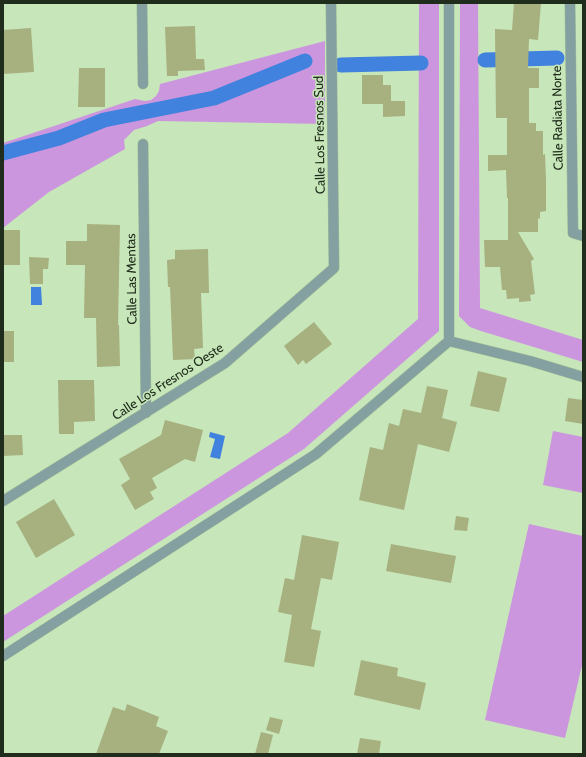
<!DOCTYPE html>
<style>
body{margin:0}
#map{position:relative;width:586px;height:757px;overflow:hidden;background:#c7e6ba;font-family:Cabin,sans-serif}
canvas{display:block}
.frame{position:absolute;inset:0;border:4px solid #212d1c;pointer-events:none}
</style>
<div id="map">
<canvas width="586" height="757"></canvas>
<div class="frame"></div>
</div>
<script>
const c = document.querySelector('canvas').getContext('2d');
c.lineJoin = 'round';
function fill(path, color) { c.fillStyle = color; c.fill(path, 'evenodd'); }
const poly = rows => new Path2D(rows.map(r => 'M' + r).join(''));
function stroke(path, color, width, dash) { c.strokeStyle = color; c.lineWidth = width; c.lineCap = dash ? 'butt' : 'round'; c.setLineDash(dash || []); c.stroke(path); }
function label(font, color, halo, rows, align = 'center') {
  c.font = font + ' Cabin,sans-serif'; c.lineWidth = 3; c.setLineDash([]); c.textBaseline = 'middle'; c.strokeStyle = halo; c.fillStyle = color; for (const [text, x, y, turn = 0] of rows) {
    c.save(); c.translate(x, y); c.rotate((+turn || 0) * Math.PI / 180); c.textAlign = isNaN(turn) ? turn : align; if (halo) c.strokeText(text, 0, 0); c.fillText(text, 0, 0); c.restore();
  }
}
const green = poly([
 [419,3,439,3,439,331,304,449,3,642,3,616,288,433,418,319],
 [460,3,478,3,480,308,583,340,583,362,481,331,470,327,459,316],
 [325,41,325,124,158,121,147,126,134,130,124,140,125,149,49,192,3,228,3,143,135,99,145,101,151,100,156,96,159,91,160,84],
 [553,431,583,437,583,493,543,485],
 [529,524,583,536,583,661,565,738,485,720]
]);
const water = poly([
 [31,287,41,287,42,305,31,305],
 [210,432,225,436,220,459,210,457,215,439,209,437]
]);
const canal = poly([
 [485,60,557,58],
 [341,65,421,63],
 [3,153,59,138,104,120,214,98,305,61]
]);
const building = poly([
 [514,3,541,3,538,40,529,39,528,68,539,68,539,88,529,88,529,123,536,123,536,131,543,131,543,155,545,154,546,180,546,211,540,212,540,219,538,218,538,232,518,232,534,259,531,261,535,294,530,295,531,301,519,302,519,298,507,299,506,290,502,290,500,267,485,267,484,240,508,240,508,198,507,198,506,170,488,171,488,155,507,155,507,118,496,118,495,29,512,30],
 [195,26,196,59,204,59,205,70,178,71,178,76,167,76,165,27],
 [31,28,34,72,3,74,3,30],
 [79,68,105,68,105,107,78,107],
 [362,75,383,75,383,85,391,85,391,101,405,101,405,116,383,117,383,104,362,104],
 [87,224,120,225,118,325,119,325,120,366,97,367,96,318,84,318,85,265,66,265,66,241,87,241],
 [3,230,20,230,20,265,3,265],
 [208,249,209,293,201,293,203,348,194,349,195,359,173,360,170,287,168,287,167,260,175,259,175,250],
 [29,257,49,258,48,269,43,269,43,284,30,284],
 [314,322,332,344,306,364,303,360,298,365,284,346],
 [3,331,14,331,14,362,3,362],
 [478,371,507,378,499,412,470,406],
 [58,380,94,380,95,421,74,422,74,434,59,434],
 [427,386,448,390,442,418,457,422,449,452,418,444,404,510,359,500,370,447,383,450,389,423,399,426,403,409,421,413],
 [568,398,583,400,583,424,565,421],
 [165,420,203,430,195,462,185,459,152,478,157,488,150,492,154,499,135,510,121,485,130,479,119,459,161,435],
 [3,435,22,435,23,455,3,456],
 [54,499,75,535,36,558,16,522],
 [456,516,469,518,467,531,454,530],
 [302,535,339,542,332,580,321,578,311,629,321,631,314,667,284,662,292,615,278,612,285,578,294,580],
 [391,544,456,556,451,583,386,571],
 [361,660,398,668,397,676,426,683,420,710,354,695],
 [127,704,159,717,156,726,168,731,159,754,96,754,113,707,125,711],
 [270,717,283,720,279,734,266,730],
 [261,732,273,735,268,754,255,754],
 [360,738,381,741,379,754,357,754]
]);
const minor = poly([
 [142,3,143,84],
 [570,3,573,233,583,236],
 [143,144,146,413],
 [449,341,530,361,583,377],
 [3,501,225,363,334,268,331,3],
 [3,656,316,454,449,341,449,3]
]);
const streetNames = [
 ["Calle Radiata Norte",558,118,-91],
 ["Calle Los Fresnos Sud",320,135,-91],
 ["Calle Las Mentas",132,279,-91],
 ["Calle Los Fresnos Oeste",168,382,-33]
];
fill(green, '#cc96df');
fill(water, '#4082dd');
stroke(canal, '#4082dd', 15);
fill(building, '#a7b07f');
stroke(minor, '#a6c19a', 11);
stroke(minor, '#84a0a0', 10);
label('13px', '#212d1c', '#c7e6ba', streetNames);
</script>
